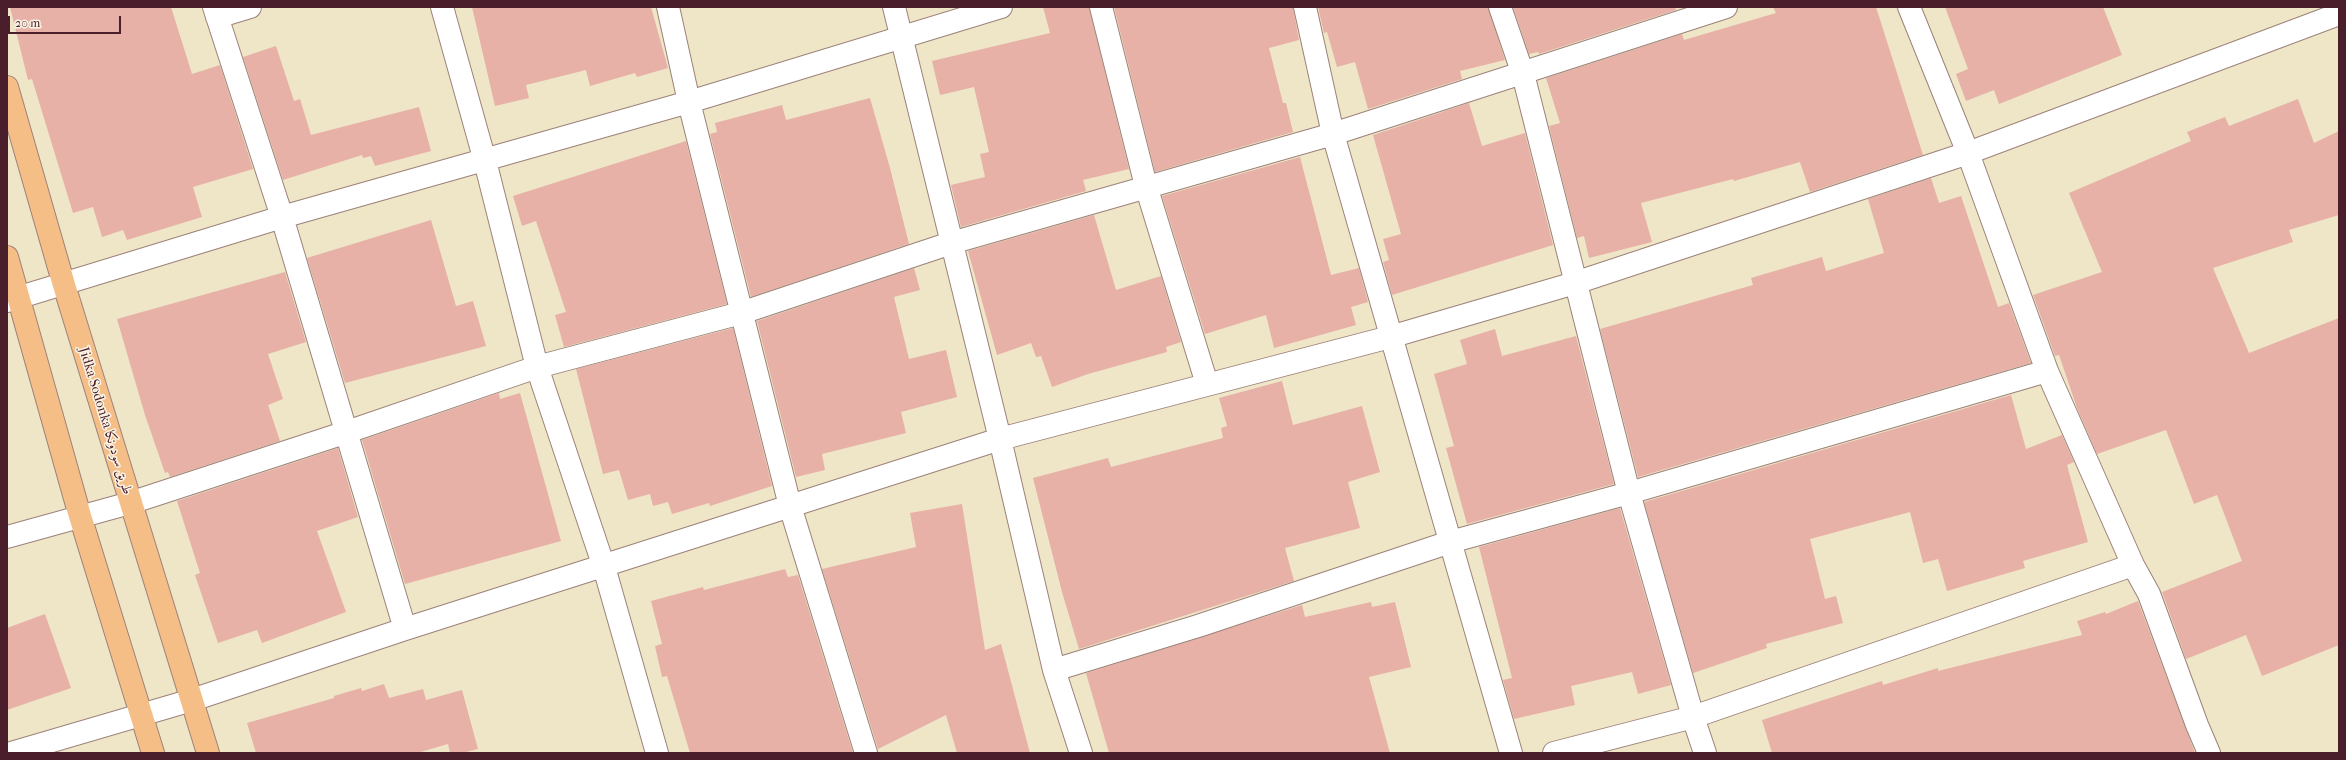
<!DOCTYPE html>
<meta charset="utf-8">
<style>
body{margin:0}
#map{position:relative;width:2346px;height:760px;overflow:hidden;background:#efe5c7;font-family:"IM FELL French Canon",serif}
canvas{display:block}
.frame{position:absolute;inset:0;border:8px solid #4a1f2b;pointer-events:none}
.scale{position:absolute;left:8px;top:16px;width:113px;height:18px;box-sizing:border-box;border:2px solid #4a1f2b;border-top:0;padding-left:5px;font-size:12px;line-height:14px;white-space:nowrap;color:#4a1f2b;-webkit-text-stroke:3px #fcf5e5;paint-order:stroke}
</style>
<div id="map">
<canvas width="2346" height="760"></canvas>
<div class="frame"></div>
<div class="scale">20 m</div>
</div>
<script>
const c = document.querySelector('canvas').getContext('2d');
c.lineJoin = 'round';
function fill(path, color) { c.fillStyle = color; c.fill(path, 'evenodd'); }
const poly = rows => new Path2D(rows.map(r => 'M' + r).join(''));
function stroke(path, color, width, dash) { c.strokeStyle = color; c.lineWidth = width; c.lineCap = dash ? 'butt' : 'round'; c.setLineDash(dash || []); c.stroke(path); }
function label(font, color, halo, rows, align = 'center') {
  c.font = font + ' "IM FELL French Canon",Amiri,serif'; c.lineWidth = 3; c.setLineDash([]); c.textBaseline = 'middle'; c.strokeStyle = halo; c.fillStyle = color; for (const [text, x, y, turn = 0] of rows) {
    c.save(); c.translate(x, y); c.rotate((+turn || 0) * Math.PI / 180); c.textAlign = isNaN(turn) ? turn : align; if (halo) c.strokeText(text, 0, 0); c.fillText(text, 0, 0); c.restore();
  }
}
const building = poly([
 [10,7,171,7,192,74,220,65,253,169,193,187,202,217,127,240,123,230,102,237,93,207,73,213,32,79,28,80],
 [472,7,651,7,668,68,637,77,635,73,590,86,586,70,526,85,529,98,495,106],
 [1043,7,1089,7,1129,169,1083,180,1086,191,961,227,951,185,985,177,980,154,989,152,974,87,940,95,932,61,1050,33],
 [1114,7,1293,7,1299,40,1269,48,1283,103,1286,103,1293,132,1155,172],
 [1318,7,1488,7,1505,60,1460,71,1462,79,1368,109,1355,62,1337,67,1327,32,1324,33],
 [1513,7,1675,7,1676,10,1539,54,1538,52,1529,54],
 [1773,7,1876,7,1923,155,1810,192,1800,162,1734,181,1733,179,1641,203,1652,242,1589,258,1584,236,1577,238,1549,126,1560,123,1546,78,1682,34,1684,40,1776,13],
 [1945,7,2103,7,2122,55,1999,104,1994,90,1966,101,1956,74,1968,69],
 [276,46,294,101,300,99,311,135,419,107,431,151,375,166,371,156,363,158,362,155,283,180,243,57],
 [870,98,890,168,909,244,751,297,710,134,717,132,715,123,782,105,786,120],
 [2298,99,2314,143,2339,131,2339,215,2289,230,2293,242,2213,268,2249,353,2339,318,2339,645,2262,676,2246,635,2186,659,2162,592,2242,561,2217,495,2194,504,2166,430,2097,454,2077,408,2059,355,2055,356,2033,295,2102,272,2069,193,2191,141,2187,132,2225,117,2229,126],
 [1469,103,1482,146,1525,133,1553,245,1392,295,1383,262,1389,260,1383,239,1401,234,1373,135],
 [686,141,727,304,564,347,555,315,566,312,536,221,522,226,513,196],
 [1300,157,1331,275,1359,268,1368,302,1351,307,1356,325,1274,348,1266,315,1205,334,1162,196],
 [1931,178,1939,203,1961,196,1998,307,2009,303,2031,363,1638,477,1600,329,1753,285,1751,278,1822,257,1826,271,1884,253,1868,199],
 [1094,215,1116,290,1161,276,1181,342,1166,347,1167,352,1088,374,1052,387,1041,356,1036,357,1031,343,997,355,968,251],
 [431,220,456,306,473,301,486,346,345,383,307,258],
 [914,268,920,290,894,297,909,359,946,350,957,397,901,412,906,433,822,454,825,470,796,477,757,321],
 [285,272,306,342,268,354,283,399,268,405,280,441,170,477,168,472,165,473,145,415,117,319],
 [733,328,772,486,710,506,709,503,672,514,668,502,653,506,650,494,628,500,619,470,603,474,576,369],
 [1495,329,1502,356,1576,336,1614,484,1467,524,1446,448,1454,446,1434,374,1467,364,1460,340],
 [1282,381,1293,425,1362,406,1380,472,1348,482,1360,528,1285,548,1294,581,1079,649,1062,592,1033,478,1108,458,1111,467,1223,438,1221,428,1227,426,1219,398],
 [499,393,500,399,520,393,561,541,405,584,362,440],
 [2011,395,2026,449,2062,435,2074,462,2067,465,2088,542,2023,561,2025,568,1947,591,1938,559,1923,563,1910,512,1810,539,1825,599,1836,596,1843,623,1766,644,1767,648,1693,673,1644,502],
 [338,448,358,517,317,531,346,612,262,643,257,630,218,643,195,575,200,573,177,501],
 [962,504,985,650,1001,644,1030,753,957,753,946,715,878,749,822,569,916,547,910,513],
 [1620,508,1671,685,1638,694,1632,672,1571,686,1575,705,1514,719,1503,680,1512,678,1479,547],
 [785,569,788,577,798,575,853,753,690,753,667,676,662,677,655,646,662,644,651,601,703,587,704,590],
 [2138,601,2195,753,1772,753,1762,720,1882,681,1883,685,1938,668,1938,671,2082,635,2077,621,2105,612,2106,614],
 [1371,602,1372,607,1395,602,1411,667,1369,677,1390,753,1109,753,1086,673,1302,605,1305,617],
 [45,614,71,688,7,710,7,628],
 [384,684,389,698,423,689,426,700,462,690,478,749,462,753,450,753,448,744,417,753,256,753,247,723,334,698,334,696,361,688,362,691]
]);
const minor = poly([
 [214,7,282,217,405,629],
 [442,7,485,161,537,367,604,567,657,753],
 [668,7,689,102,790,506,866,753],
 [894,7,1000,439,1054,670,1081,753],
 [1101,7,1146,186,1207,384],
 [1305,7,1333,134,1511,753],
 [1500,7,1523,74,1629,493,1693,717,1705,753],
 [1909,7,1968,153,2047,371,2133,565,2149,594,2197,725,2209,753],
 [217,17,250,7],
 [7,301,282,217,689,102,1001,7],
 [7,537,130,503,347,432,537,367,741,313,951,243,1333,134,1726,7],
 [1054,670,1198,626,1450,542,1629,493,2047,371],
 [11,753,192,700,405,629,1000,439,1390,337,1575,283,1968,153,2339,14],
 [1554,753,1693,717,2133,565]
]);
const major = poly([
 [7,87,64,285,208,753],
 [7,257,80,516,153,753]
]);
const streetNames = [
 ["Jidka Sodonka طريق سودونكا",105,421,73]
];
fill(building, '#e7b1a8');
stroke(minor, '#9c8279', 24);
stroke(major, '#9c8279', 24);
stroke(minor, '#fff', 22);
stroke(major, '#f6be87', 22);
label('14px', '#4a1f2b', '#fcf5e5', streetNames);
</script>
